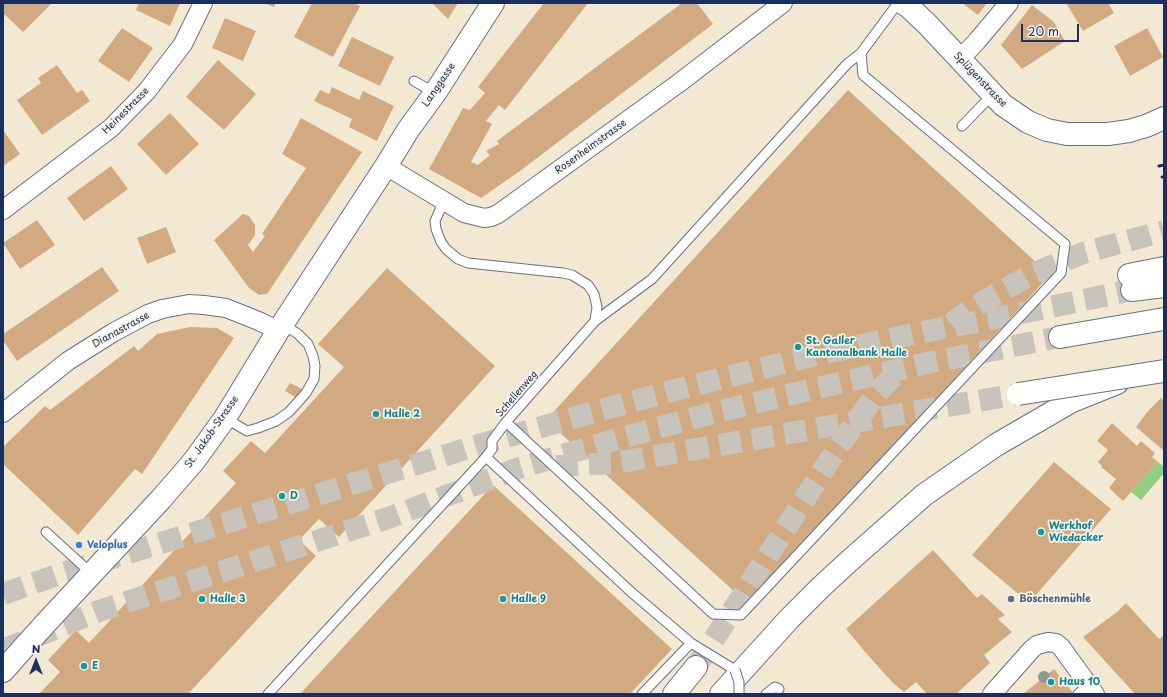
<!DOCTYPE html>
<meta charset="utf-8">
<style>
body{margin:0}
#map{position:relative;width:1167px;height:697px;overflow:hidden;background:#f3e9d3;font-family:"Playpen Sans",sans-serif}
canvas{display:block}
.frame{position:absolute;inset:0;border:4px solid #1b2f5e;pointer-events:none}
.north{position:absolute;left:16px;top:641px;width:40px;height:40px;-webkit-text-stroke:3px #f7f3e8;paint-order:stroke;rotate:0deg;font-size:11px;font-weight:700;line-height:16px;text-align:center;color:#1b2f5e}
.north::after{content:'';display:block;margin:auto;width:14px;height:18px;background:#1b2f5e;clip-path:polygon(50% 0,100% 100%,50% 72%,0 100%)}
.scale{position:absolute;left:1021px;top:24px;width:58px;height:18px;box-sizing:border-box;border:2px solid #1b2f5e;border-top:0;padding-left:5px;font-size:12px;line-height:14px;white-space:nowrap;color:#1b2f5e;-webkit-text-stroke:3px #f7f3e8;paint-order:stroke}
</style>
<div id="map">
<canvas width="1167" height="697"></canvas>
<div class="frame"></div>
<div class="north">N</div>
<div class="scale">20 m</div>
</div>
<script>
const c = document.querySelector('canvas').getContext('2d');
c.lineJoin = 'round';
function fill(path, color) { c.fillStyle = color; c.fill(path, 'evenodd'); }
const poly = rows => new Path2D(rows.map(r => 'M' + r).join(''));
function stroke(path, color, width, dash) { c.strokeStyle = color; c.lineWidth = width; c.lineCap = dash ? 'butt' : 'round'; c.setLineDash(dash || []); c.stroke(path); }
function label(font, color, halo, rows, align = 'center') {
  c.font = font + ' "Playpen Sans",sans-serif'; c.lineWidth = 3.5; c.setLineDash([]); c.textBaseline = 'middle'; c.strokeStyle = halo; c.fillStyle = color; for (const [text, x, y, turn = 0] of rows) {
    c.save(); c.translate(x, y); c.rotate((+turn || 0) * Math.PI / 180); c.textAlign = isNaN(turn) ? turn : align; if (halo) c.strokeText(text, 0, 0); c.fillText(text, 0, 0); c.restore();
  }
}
const green = poly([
 [1158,462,1164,467,1164,473,1141,500,1131,492]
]);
const building = poly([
 [4,3,52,3,23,32,3,13,3,4],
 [139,3,180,3,170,26,136,10],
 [264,3,276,3,274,7],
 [312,3,353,3,360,6,333,57,294,37],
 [432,3,458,3,448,19],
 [544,3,588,3,505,110,499,105,486,121,492,124,471,162,478,165,490,155,486,151,499,144,497,141,682,3,697,3,713,24,520,171,481,198,429,169,463,108,470,110,485,93,478,87],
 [962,3,987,3,978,15],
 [1066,3,1108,3,1114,13,1083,31],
 [1032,5,1054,22,1065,41,1022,69,1001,45],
 [225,18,256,31,243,61,212,48],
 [122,28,153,48,129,82,98,61],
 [1147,28,1163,57,1130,76,1114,46],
 [352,37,394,57,380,86,338,66],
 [218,60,256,94,224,130,186,97],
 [57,65,77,93,82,90,90,101,42,135,17,100,41,83,38,78],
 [332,87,359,100,363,91,394,106,377,141,349,127,352,119,314,101,320,90,329,94],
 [848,90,1050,275,748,604,546,420],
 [170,113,199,144,166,175,137,144],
 [301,118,362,152,267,294,259,295,249,288,214,240,243,214,249,216,255,225,255,235,248,245,253,252,265,236,262,234,306,168,282,154],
 [3,130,20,154,3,166],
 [111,166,128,189,84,221,67,198],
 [37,220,55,245,20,269,3,243],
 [166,227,176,252,147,264,137,238],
 [102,267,119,291,17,361,3,340,3,334],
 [387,268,495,366,339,537,319,519,299,540,316,556,188,694,39,694,60,672,48,660,76,630,89,643,236,483,223,471,251,441,265,453,344,367,318,344],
 [190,327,217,328,234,338,142,474,135,469,78,535,3,464,3,447,45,406,50,410,134,346,138,351,157,334],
 [290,383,302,389,297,398,285,391],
 [1161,398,1164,401,1164,451,1136,427,1148,411],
 [1112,423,1137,446,1141,441,1155,453,1152,457,1158,462,1123,501,1109,488,1116,479,1101,467,1102,466,1098,462,1108,450,1097,441],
 [1054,462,1111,509,1029,603,972,555],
 [493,485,672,649,630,694,300,694],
 [933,550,977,598,982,594,1005,615,998,619,1012,632,984,655,990,663,956,694,927,694,916,682,904,692,893,683,866,653,846,629],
 [1126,603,1159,639,1164,635,1164,694,1135,694,1083,637,1117,612],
 [1054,669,1074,694,1023,694]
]);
const motorwayTunnel = poly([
 [951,324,972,308,1032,274,1083,253,1164,231],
 [556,466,615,463,1018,394],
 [3,594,60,574,492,441,601,410,675,390,811,356,923,332,1017,314,1132,290],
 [3,650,99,611,391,517,519,468,607,442,716,412,822,387,932,362,1060,337],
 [696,667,835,452,876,394,901,368]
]);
const service = poly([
 [414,81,435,93],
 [962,126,993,94],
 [595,321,652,279,847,64,861,53],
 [225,418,247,431,258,428,276,421,289,412,306,393,314,379,315,366,313,356,308,344,298,334,283,324],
 [506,422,713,614,741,615,1061,273,1065,244,863,75,861,53,898,3],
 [486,457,630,591,691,643,735,670],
 [46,532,92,574],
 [268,694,486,457,492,449,492,441,506,422,595,321,597,307,594,294,588,285,572,275,563,273,468,263,458,259,446,249,441,242,436,229,435,221,444,201],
 [642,694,691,643],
 [766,694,775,687,779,689],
 [1078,694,1089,685]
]);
const minor = poly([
 [960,59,977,41,1009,3],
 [386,166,464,213,484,218,491,217,498,214,679,83,783,3],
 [3,210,111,128,147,91,183,44,203,3],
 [3,413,68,361,114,332,148,314,162,309,189,304,204,305,226,308,261,322,278,331],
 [992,694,1032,649,1037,645,1048,642,1056,643,1061,647,1095,694]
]);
const secondary = poly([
 [903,3,909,7,927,24,1003,105,1028,122,1047,130,1067,134,1108,134,1129,131,1146,126,1164,118],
 [3,671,44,625,161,499,194,461,225,418,278,331,386,166,408,130,435,93,493,3]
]);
const motorway = poly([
 [1129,275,1164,268],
 [1132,290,1164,286],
 [1060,337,1164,319],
 [674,694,696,667],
 [721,694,789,619,821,587,847,563,924,495,996,445,1072,401,1117,383]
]);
const rail = poly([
 [1159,166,1164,165],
 [1162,177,1164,177]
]);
const serviceBridge = poly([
 [735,670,739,682,739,694]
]);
const motorwayBridge = poly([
 [1018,394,1164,371]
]);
const trees = [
 [1044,677]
];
const markers = [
 [798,347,4,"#0f9aa8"],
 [376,414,4,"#0f9aa8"],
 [282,496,4,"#0f9aa8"],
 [1041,532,4,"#0f9aa8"],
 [79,545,4,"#3f7fe0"],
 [202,599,4,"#0f9aa8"],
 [503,599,4,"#0f9aa8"],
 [1011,599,4,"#5c6f8a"],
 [84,666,4,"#0f9aa8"],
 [1051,682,4,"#0f9aa8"]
];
const streetNames = [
 ["Splügenstrasse",980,80,46],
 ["Langgasse",439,85,-56],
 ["Heinestrasse",126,111,-45],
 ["Rosenheimstrasse",591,147,-36],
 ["Dianastrasse",121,330,-29],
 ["Schellenweg",517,394,-49],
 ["St. Jakob-Strasse",212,432,-55]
];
const cultureNames = [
 ["St. Galler",806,341],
 ["Kantonalbank Halle",806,353],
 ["Halle 2",384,414],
 ["D",290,496],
 ["Werkhof",1049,526],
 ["Wiedacker",1049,538],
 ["Halle 3",210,599],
 ["Halle 9",511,599],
 ["E",92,666],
 ["Haus 10",1059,682]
];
const shopNames = [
 ["Veloplus",87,545]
];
const serviceNames = [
 ["Böschenmühle",1019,599]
];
fill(green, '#93cd80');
fill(building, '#d1aa81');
stroke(motorwayTunnel, '#c8c4bc', 22, [22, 11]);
stroke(service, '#677087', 11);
stroke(minor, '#677087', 20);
stroke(secondary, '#677087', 24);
stroke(motorway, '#677087', 24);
stroke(service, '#fff', 9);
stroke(minor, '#fff', 18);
stroke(secondary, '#fff', 22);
stroke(motorway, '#fff', 22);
stroke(rail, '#1b2f5e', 3);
stroke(serviceBridge, '#677087', 11, []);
stroke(motorwayBridge, '#677087', 24, []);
stroke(serviceBridge, '#fff', 9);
stroke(motorwayBridge, '#fff', 22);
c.fillStyle = '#8d9897';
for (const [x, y] of trees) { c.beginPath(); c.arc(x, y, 6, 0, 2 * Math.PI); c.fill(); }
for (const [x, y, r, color] of markers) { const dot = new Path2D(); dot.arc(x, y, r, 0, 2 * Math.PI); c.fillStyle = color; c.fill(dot); stroke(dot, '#f7f3e8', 1.5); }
label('10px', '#1b2f5e', '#f7f3e8', streetNames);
label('bold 10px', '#0d838f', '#f7f3e8', cultureNames, 'left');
label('bold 10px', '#366cbe', '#f7f3e8', shopNames, 'left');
label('bold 10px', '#4e5e75', '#f7f3e8', serviceNames, 'left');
</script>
